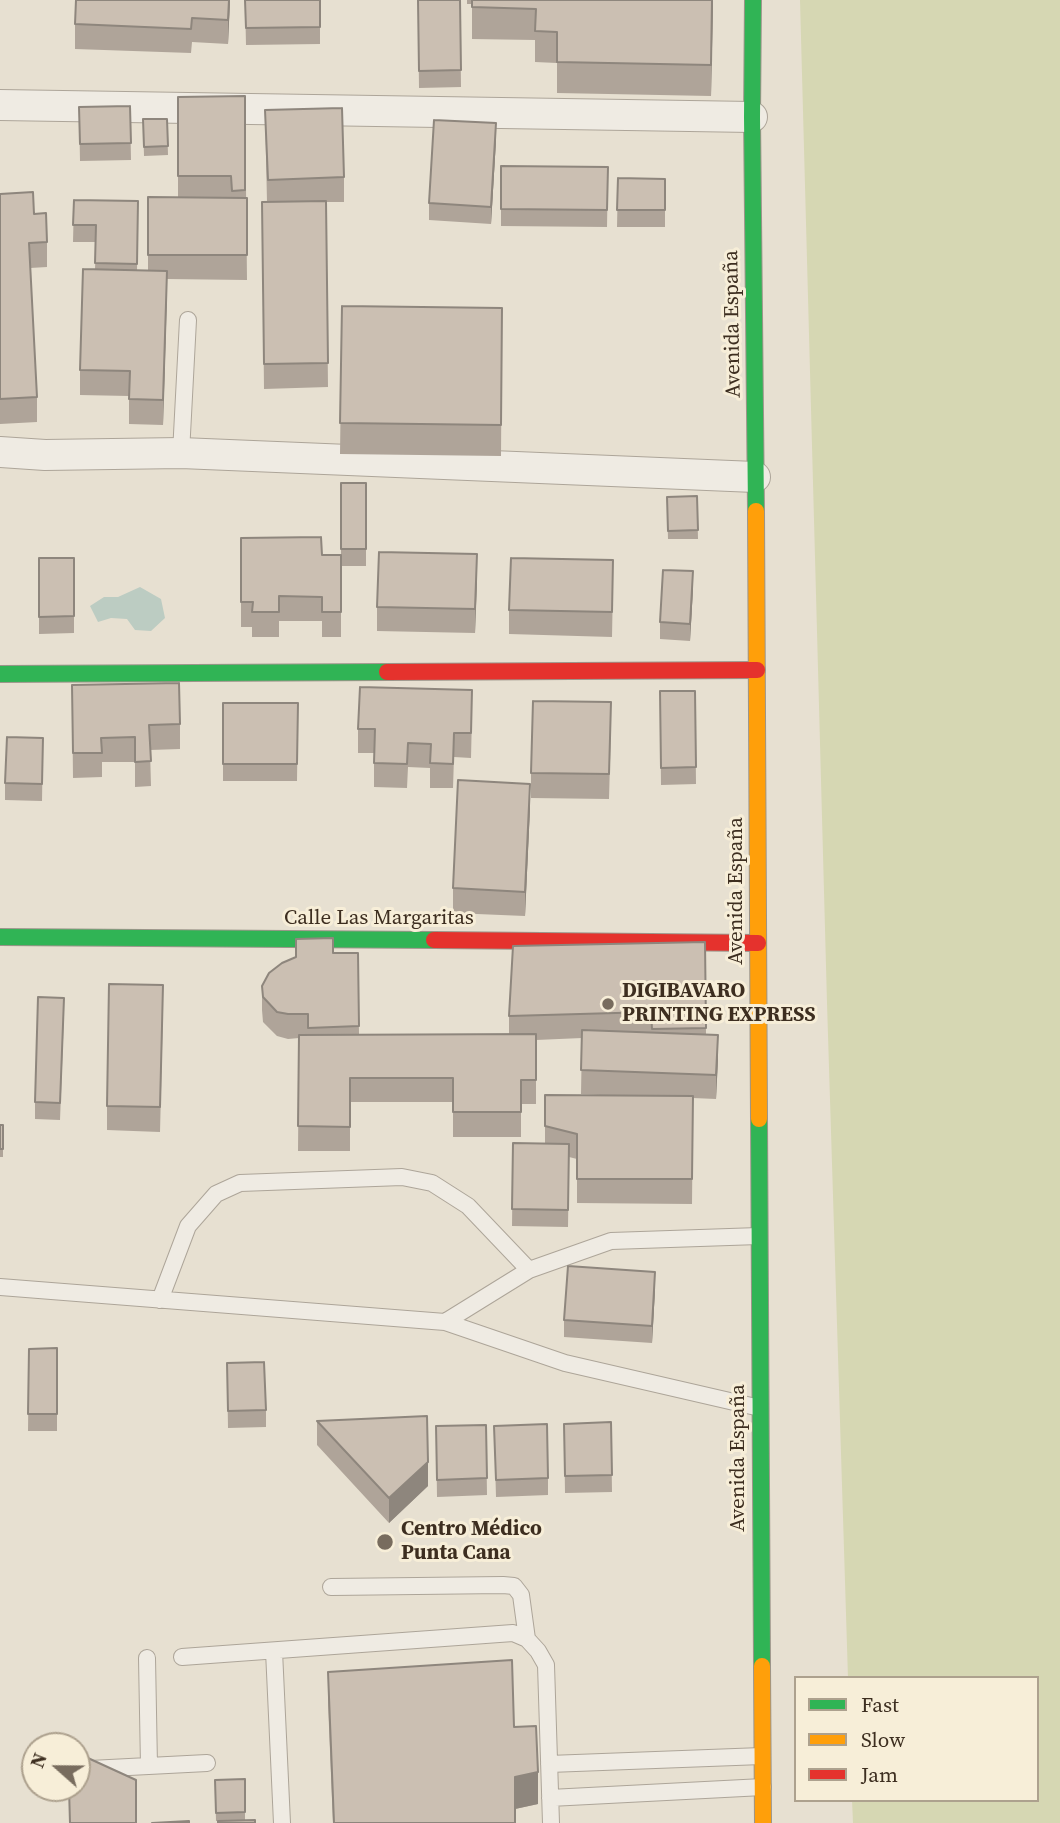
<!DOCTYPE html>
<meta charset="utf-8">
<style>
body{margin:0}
#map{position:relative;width:1060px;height:1823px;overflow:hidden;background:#e7e0d1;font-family:"Source Serif 4",serif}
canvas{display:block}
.legend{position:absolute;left:794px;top:1676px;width:245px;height:126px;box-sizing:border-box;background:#f7eed8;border:2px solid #ada18e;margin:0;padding:9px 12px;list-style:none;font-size:21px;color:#3d2e20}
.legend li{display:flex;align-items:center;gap:14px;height:35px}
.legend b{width:35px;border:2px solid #ada18e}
.north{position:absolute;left:21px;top:1732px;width:70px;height:70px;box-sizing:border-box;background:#f7eed8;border:2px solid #ada18e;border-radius:50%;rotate:291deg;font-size:19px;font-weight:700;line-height:28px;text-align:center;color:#3d2e20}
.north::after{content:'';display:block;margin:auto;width:24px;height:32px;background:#786c5e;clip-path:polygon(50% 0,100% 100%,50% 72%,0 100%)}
</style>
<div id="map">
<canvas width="1060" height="1823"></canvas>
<ul class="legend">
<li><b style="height:9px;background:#30b455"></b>Fast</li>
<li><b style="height:9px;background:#ff9f0a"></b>Slow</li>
<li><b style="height:9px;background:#e5322d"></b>Jam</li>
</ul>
<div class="north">N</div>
</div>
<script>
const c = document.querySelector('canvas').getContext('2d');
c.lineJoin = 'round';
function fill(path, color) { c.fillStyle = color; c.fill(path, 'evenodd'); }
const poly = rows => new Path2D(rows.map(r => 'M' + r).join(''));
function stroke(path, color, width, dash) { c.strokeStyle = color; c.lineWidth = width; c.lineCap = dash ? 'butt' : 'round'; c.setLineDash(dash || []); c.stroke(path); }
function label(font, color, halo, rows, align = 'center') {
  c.font = font + ' "Source Serif 4",serif'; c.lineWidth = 6; c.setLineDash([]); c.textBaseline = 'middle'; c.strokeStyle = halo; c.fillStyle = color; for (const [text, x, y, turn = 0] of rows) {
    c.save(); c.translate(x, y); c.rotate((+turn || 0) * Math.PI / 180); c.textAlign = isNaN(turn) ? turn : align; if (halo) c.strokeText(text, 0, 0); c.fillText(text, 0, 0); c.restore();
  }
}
const green = poly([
 [800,0,1060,0,1060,1823,853,1823,852,1800,1037,1800,1037,1678,848,1678,827,1003]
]);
const water = poly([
 [140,587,161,599,165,618,151,631,135,630,127,619,111,618,98,622,90,606,104,597,118,597]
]);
const lane = poly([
 [181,453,188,320],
 [0,1287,445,1322,565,1363,760,1408],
 [160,1300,188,1226,216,1194,240,1183,402,1177,432,1183,468,1206,529,1270],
 [445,1322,529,1270,611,1241,759,1236],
 [331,1587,503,1585,514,1586,521,1595,527,1639],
 [274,1651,282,1823],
 [182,1657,513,1633,527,1639,538,1651,546,1665,551,1823],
 [147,1658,149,1766],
 [549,1764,762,1756],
 [90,1769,207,1763],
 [550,1798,763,1787]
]);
const street = poly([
 [0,105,752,117],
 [0,452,45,455,181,453,755,477]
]);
const fast = poly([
 [753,0,752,117,756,511],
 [0,674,387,672],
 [0,937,434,940],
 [759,1119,762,1666]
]);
const slow = poly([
 [756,511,759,1119],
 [762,1666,763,1823]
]);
const jam = poly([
 [387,672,757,670],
 [434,940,758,943]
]);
const wall = poly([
 [230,0,228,44,192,42,191,53,75,49,75,24],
 [245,0,320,0,320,44,246,45],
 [418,0,460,0,461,87,419,88],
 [467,0,713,0,711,96,557,93,557,63,535,62,535,40,472,39,472,4,467,4],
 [245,96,247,280,167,279,163,425,129,424,129,396,80,395,80,370,95,269,96,242,73,242,74,200,138,201,137,270,148,270,148,197,178,197,178,97],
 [130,106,131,160,80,161,79,107],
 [265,110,344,177,344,202,326,202,328,387,264,389,262,202,267,202],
 [143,119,167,119,168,155,144,156],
 [496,140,491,224,429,220,429,203],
 [501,166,608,167,607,227,501,226],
 [618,178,665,179,665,227,617,227],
 [0,194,34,214,47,242,47,267,30,268,37,397,37,422,0,424],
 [342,306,502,308,501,456,340,454],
 [341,483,366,483,366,566,341,566,341,637,322,637,322,621,279,621,279,637,252,637,252,627,241,627,241,538,322,555,341,555],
 [697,496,698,539,668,539,667,497],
 [39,558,74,558,74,633,39,634],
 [477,578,475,633,377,631,377,607],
 [613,584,612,637,509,634,509,610],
 [693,588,690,641,660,639,660,622],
 [72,685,180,724,180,749,150,750,151,786,135,787,135,762,102,762,102,777,73,778],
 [660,691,695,691,696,784,661,785],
 [223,703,298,703,297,781,223,781],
 [472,715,471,758,454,757,453,788,430,788,430,768,408,767,407,788,374,787,374,753,358,753,358,729],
 [611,726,609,799,531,798,531,773],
 [43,738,42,801,5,800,5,783],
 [530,808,525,916,453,913,453,888],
 [705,942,706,1034,718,1059,716,1099,693,1098,692,1204,577,1203,577,1159,569,1157,568,1227,512,1226,513,1143,545,1144,545,1095,619,1096,581,1094,582,1038,536,1040,536,1104,521,1104,521,1137,453,1137,453,1102,350,1102,350,1151,298,1151,299,1038,288,1039,277,1036,263,1022,262,1010,262,986,333,953,358,953,359,1034,509,1034,509,1016],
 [163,1010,160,1132,107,1130,107,1106],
 [64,1015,60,1120,35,1119,35,1102],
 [0,1125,3,1125,3,1157,0,1157],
 [655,1289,652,1343,564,1337,564,1320],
 [57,1348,57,1431,28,1431,29,1349],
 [227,1363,266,1410,266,1427,228,1428],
 [317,1421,428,1486,389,1523,317,1445],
 [611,1422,612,1492,565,1493,564,1424],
 [486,1425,487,1495,437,1497,436,1426],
 [494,1426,548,1478,548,1495,496,1497],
 [328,1672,514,1727,538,1804,515,1809,515,1823,333,1823,328,1703],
 [245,1779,245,1820,216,1821,215,1780]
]);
const shadedWall = poly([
 [229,0,230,0,228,44,228,20],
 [712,0,713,0,711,96,711,65],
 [496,123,496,140,491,224,491,207],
 [167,271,167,295,163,425,163,400],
 [477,554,477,578,475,633,475,609],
 [693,571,693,588,690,641,690,624],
 [530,784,530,808,525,916,525,892],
 [718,1035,718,1059,716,1099,716,1075],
 [655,1272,655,1289,652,1343,652,1326],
 [428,1462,428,1486,389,1523,389,1498],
 [538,1772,538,1804,515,1809,515,1777]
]);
const building = poly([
 [76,0,229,0,228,20,192,18,191,29,75,24,76,0],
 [245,0,320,0,320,27,246,28,245,0],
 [418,0,460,0,461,70,419,71,418,0],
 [472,0,712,0,711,65,557,62,557,32,535,31,536,9,472,7,472,0],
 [245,96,245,190,232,191,231,176,178,176,178,97,245,96],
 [130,106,131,143,80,144,79,107,130,106],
 [342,108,344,177,268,180,265,110,342,108],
 [143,119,167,119,168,146,144,147,143,119],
 [434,120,496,123,491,207,429,203,434,120],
 [501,166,608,167,607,210,501,209,501,166],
 [618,178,665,179,665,210,617,210,618,178],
 [33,192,34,214,46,213,47,242,29,243,37,397,0,399,0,194,33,192],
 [148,197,247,198,247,255,148,255,148,197],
 [74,200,138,201,137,264,95,263,96,225,73,225,74,200],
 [326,201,328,363,264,364,262,202,326,201],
 [83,269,167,271,163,400,129,399,130,371,80,370,83,269],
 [342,306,502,308,501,425,340,423,342,306],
 [341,483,366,483,366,549,341,549,341,483],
 [697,496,698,530,668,531,667,497,697,496],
 [321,537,322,555,341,555,341,612,322,612,322,597,279,596,279,612,252,612,253,602,241,602,241,538,321,537],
 [379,552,477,554,475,609,377,607,379,552],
 [39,558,74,558,74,616,39,617,39,558],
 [511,558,613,560,612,612,509,610,511,558],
 [663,570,693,571,690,624,660,622,663,570],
 [179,683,180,724,149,725,151,761,135,762,135,737,101,738,102,753,73,753,72,685,179,683],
 [360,687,472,690,471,733,454,733,453,764,430,763,431,744,408,743,407,764,374,763,375,729,358,729,360,687],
 [660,691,695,691,696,767,661,768,660,691],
 [533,701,611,702,609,774,531,773,533,701],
 [223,703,298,703,297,764,223,764,223,703],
 [7,737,43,738,42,784,5,783,7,737],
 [458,780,530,784,525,892,453,888,458,780],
 [333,938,333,953,358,953,359,1026,308,1028,308,1014,288,1014,277,1012,263,997,262,986,269,973,282,963,296,957,296,939,333,938],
 [705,942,706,1028,652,1029,651,1012,509,1016,513,946,705,942],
 [109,984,163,985,160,1107,107,1106,109,984],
 [38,997,64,998,60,1103,35,1102,38,997],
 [582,1030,718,1035,716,1075,581,1070,582,1030],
 [536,1034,536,1080,521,1080,521,1112,453,1112,453,1078,350,1078,350,1127,298,1126,299,1035,536,1034],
 [545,1095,693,1096,692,1179,577,1179,577,1134,545,1126,545,1095],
 [0,1125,3,1125,3,1149,0,1149,0,1125],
 [513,1143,569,1144,568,1210,512,1209,513,1143],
 [568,1266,655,1272,652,1326,564,1320,568,1266],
 [57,1348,57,1414,28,1414,29,1349,57,1348],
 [264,1362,266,1410,228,1411,227,1363,264,1362],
 [427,1416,428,1462,389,1498,317,1421,427,1416],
 [611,1422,612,1475,565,1476,564,1424,611,1422],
 [547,1424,548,1478,496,1480,494,1426,547,1424],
 [486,1425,487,1478,437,1480,436,1426,486,1425],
 [512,1660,514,1727,536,1726,538,1772,515,1777,515,1823,334,1823,328,1672,512,1660],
 [77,1753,136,1780,136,1823,70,1823,69,1788,77,1788,77,1753],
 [245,1779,245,1812,216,1813,215,1780,245,1779],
 [255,1820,255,1823,218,1823,218,1821,255,1820],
 [189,1821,189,1823,152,1823,189,1821]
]);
const markers = [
 [608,1004,7,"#786c5e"],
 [385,1542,9,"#786c5e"]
];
const streetNames = [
 ["Avenida España",733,324,-91],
 ["Avenida España",737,891,-90],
 ["Calle Las Margaritas",379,919],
 ["Avenida España",739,1458,-90]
];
const poiNames = [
 ["DIGIBAVARO",622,992],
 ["PRINTING EXPRESS",622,1016],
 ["Centro Médico",401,1530],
 ["Punta Cana",401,1554]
];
fill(green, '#d6d7b3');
fill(water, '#bcccc2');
stroke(lane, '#ada599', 18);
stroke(street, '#ada599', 32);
stroke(fast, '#9c958a', 18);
stroke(slow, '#9c958a', 18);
stroke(jam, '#9c958a', 18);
stroke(lane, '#efebe3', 16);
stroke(street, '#efebe3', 30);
stroke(fast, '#30b455', 16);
stroke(slow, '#ff9f0a', 16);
stroke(jam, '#e5322d', 16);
fill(wall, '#afa499');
fill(shadedWall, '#8e867d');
fill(building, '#cbbfb2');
stroke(building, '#8e867d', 2);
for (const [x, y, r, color] of markers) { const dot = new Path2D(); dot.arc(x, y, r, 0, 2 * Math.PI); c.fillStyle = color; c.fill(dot); stroke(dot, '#f7eed8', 2.5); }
label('21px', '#3d2e20', '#f7eed8', streetNames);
label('bold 21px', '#3d2e20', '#f7eed8', poiNames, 'left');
</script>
